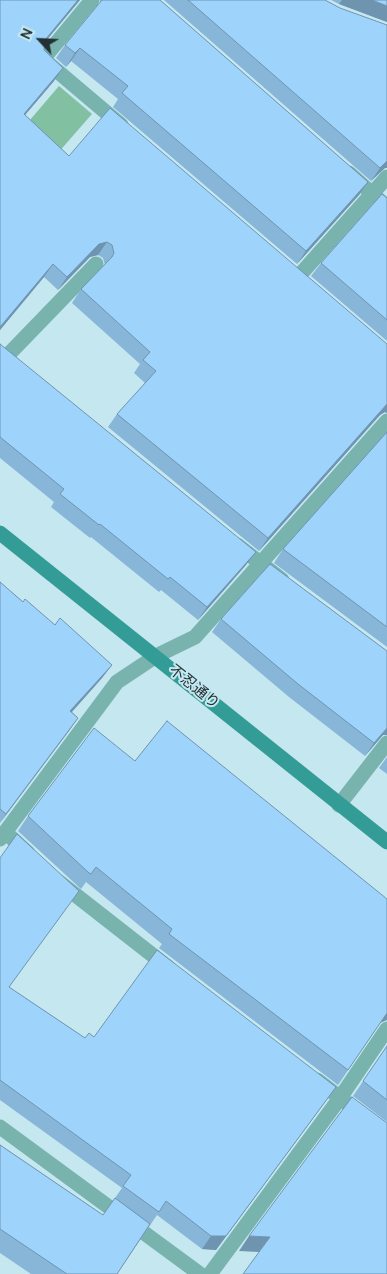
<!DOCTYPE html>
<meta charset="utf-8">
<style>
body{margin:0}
#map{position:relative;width:387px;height:1274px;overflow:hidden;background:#c5e7f0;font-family:Manrope,sans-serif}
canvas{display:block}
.north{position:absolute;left:15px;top:15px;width:50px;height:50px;-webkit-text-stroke:4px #c5e7f0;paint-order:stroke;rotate:295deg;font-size:14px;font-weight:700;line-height:20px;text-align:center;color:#233134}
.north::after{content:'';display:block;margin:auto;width:18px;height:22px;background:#233134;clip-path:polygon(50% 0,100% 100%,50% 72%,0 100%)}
</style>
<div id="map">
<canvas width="387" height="1274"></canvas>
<div class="north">N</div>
</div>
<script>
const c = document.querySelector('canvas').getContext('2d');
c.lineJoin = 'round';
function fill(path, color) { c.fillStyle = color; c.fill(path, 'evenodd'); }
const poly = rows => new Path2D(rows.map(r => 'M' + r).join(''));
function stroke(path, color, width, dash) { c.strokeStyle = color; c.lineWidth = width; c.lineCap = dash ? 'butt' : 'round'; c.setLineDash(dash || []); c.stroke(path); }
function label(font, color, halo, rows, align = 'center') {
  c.font = font + ' Manrope,"Noto Sans JP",sans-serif'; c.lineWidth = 4; c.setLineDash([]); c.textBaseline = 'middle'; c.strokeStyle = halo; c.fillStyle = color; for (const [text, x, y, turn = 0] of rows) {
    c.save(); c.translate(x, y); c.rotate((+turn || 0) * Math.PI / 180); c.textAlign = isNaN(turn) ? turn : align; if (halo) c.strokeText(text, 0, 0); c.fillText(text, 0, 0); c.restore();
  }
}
const green = poly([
 [59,86,92,114,15,202,0,155]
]);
const service = poly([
 [92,0,43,59,121,125],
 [349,173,387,207],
 [298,277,387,177],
 [7,356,96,264],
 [237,545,282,580],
 [156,656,195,637,387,421],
 [339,805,387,743]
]);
const minor = poly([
 [5,832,28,853],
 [0,839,117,682,156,656],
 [59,882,169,968],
 [317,1080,387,1134],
 [0,1127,200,1274],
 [210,1274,340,1098,387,1029]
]);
const secondary = poly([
 [0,533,387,842]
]);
const wall = poly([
 [0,0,80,0,44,43,44,50,54,81,25,115,69,156,387,344,387,413,385,412,380,415,259,551,108,427,117,414,145,383,134,373,140,364,72,303,81,289,105,265,103,258,98,255,90,257,58,290,44,277,0,330],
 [100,0,160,0,368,182,359,195,297,264,113,107,118,99,71,61,66,67,56,58,65,45,100,3],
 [164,0,325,0,385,168,371,181],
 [331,0,387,0,387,22,339,4],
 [387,198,387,341,311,276,321,263],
 [0,344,246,565,198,620,161,590,159,592,91,537,90,538,51,507,54,502,0,458],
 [387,432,387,647,274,563,283,549],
 [0,582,23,602,112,665,102,678,72,712,78,718,0,823],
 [221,619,383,735,365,756,289,697,212,632],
 [387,757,387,774,379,768],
 [28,816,380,1023,338,1085,159,948,162,944,86,882,81,889,18,831],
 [0,858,9,987,85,1038,94,1037,336,1087,216,1250,202,1249,157,1215,117,1274,31,1274,0,1253,0,1145,103,1215,122,1188,0,1100],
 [387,1046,387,1122,353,1096]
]);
const shadedWall = poly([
 [78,0,80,0,36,53,45,40],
 [342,0,372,0,387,6,387,22,339,4],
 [80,48,71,61,66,67,75,53],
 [63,68,54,81,14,128,24,114],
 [387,161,387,168,385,168,371,181,380,168],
 [368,182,359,195,297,264,306,251],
 [107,242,98,255,90,257,58,290,67,277,99,244],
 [53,264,44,277,0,330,0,327],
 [387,404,387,413,385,412,380,415,259,551,268,538],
 [256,552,246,565,198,620,207,607],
 [112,665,102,678,61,724,70,711],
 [78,718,69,731,0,823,6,814],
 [387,728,387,735,383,735,365,756,374,743],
 [387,1013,387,1020,380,1023],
 [336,1087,216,1250,202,1249,211,1236],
 [249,1236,270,1237,259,1252,239,1251]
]);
const building = poly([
 [0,0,78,0,45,40,44,50,63,68,24,114,69,156,110,108,387,344,387,404,268,538,117,414,156,371,143,360,150,352,81,289,112,257,114,253,112,245,107,242,99,244,67,277,53,264,0,327,0,0],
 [102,0,160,0,368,182,306,251,122,93,128,86,80,48,75,53,65,45,102,0],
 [188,0,325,0,340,8,387,25,387,161,380,168,188,0],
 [372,0,387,0,387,6,372,0],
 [382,194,387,198,387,320,321,263,382,194],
 [0,344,256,552,207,607,170,577,168,579,100,524,99,525,60,494,64,489,0,437,0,344],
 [387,432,387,627,283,549,387,432],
 [270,564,387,651,387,728,374,743,298,684,221,619,270,564],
 [0,582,23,602,25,599,55,625,60,618,112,665,70,711,78,718,6,814,0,809,0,582],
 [167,721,387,899,387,1013,348,1070,169,934,172,929,96,867,91,874,89,873,28,816,94,728,135,761,167,721],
 [17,834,79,891,9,987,85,1038,89,1033,94,1037,157,950,336,1087,226,1236,211,1236,166,1201,159,1212,123,1186,131,1175,0,1080,0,858,17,834],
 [387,1046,387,1100,363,1081,387,1046],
 [352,1097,387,1123,387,1274,243,1274,270,1237,249,1236,352,1097],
 [0,1145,103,1215,115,1198,150,1224,117,1274,67,1274,0,1229,0,1145]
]);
const streetNames = [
 ["不忍通り",194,687,39]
];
fill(green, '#82c0a2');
stroke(service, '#78b3ae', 15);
stroke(minor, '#78b3ae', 15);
stroke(secondary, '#349c96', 15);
fill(wall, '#88b6d9');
fill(shadedWall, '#6f94b0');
fill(building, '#9ed4fc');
stroke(building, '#6f94b0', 1);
label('15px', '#233134', '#c5e7f0', streetNames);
</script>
